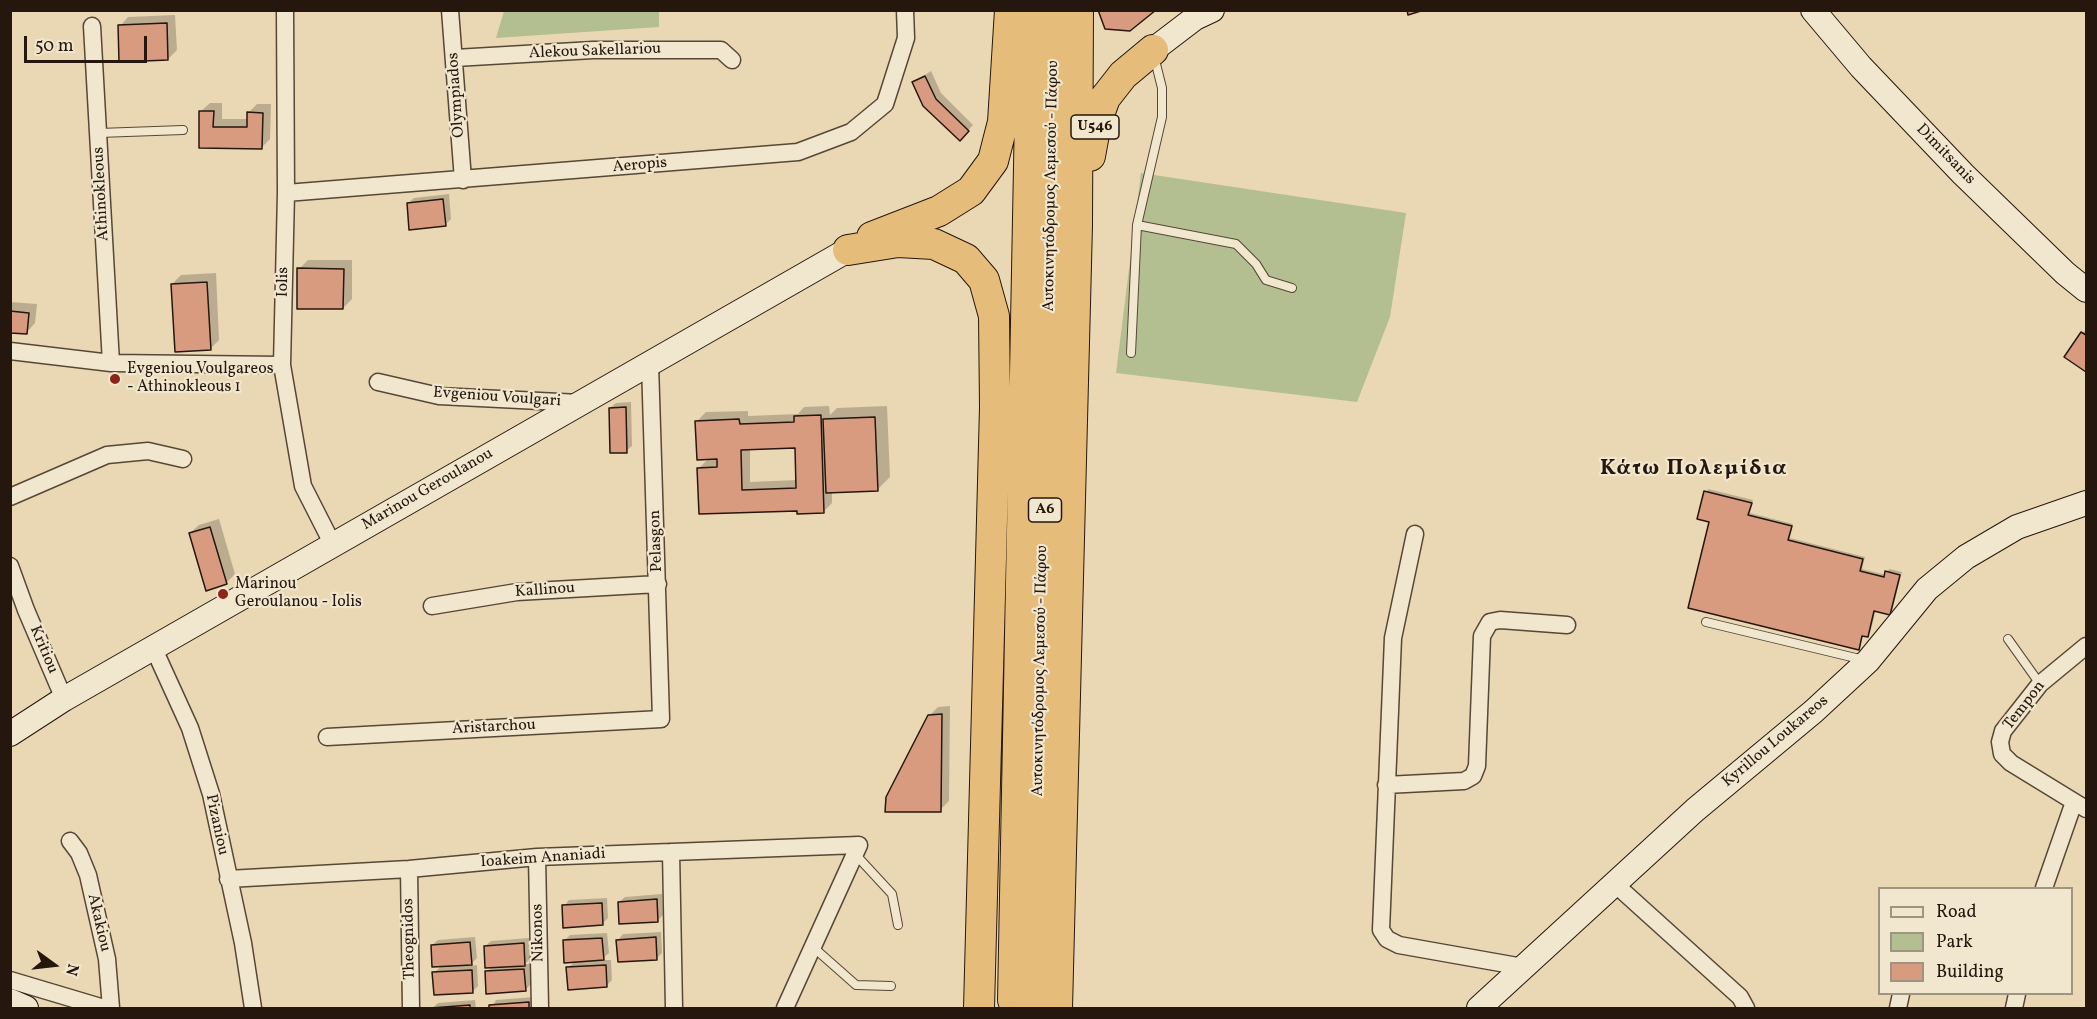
<!DOCTYPE html>
<meta charset="utf-8">
<style>
body{margin:0}
#map{position:relative;width:2097px;height:1019px;overflow:hidden;background:#ead8b4;font-family:Vollkorn,serif}
canvas{display:block}
.frame{position:absolute;inset:0;border:12px solid #25170d;pointer-events:none}
.legend{position:absolute;left:1878px;top:887px;width:195px;height:108px;box-sizing:border-box;background:#f1e6ce;border:2px solid #9f9381;margin:0;padding:8px 10px;list-style:none;font-size:18px;color:#25170d}
.legend li{display:flex;align-items:center;gap:12px;height:30px}
.legend b{width:30px;border:2px solid #9f9381}
.north{position:absolute;left:24px;top:935px;width:60px;height:60px;-webkit-text-stroke:4px #f1e6ce;paint-order:stroke;rotate:105deg;font-size:16px;font-weight:700;line-height:24px;text-align:center;color:#25170d}
.north::after{content:'';display:block;margin:auto;width:21px;height:27px;background:#25170d;clip-path:polygon(50% 0,100% 100%,50% 72%,0 100%)}
.scale{position:absolute;left:24px;top:36px;width:123px;height:27px;box-sizing:border-box;border:3px solid #25170d;border-top:0;padding-left:8px;font-size:18px;line-height:21px;white-space:nowrap;color:#25170d;-webkit-text-stroke:4px #f1e6ce;paint-order:stroke}
</style>
<div id="map">
<canvas width="2097" height="1019"></canvas>
<div class="frame"></div>
<ul class="legend">
<li><b style="height:8px;background:#f1e6ce"></b>Road</li>
<li><b style="height:16px;background:#b3bf90"></b>Park</li>
<li><b style="height:16px;background:#d99b80"></b>Building</li>
</ul>
<div class="north">N</div>
<div class="scale">50 m</div>
</div>
<script>
const c = document.querySelector('canvas').getContext('2d');
c.lineJoin = 'round';
function fill(path, color) { c.fillStyle = color; c.fill(path, 'evenodd'); }
const poly = rows => new Path2D(rows.map(r => 'M' + r).join(''));
function stroke(path, color, width, dash) { c.strokeStyle = color; c.lineWidth = width; c.lineCap = dash ? 'butt' : 'round'; c.setLineDash(dash || []); c.stroke(path); }
function label(font, color, halo, rows, align = 'center') {
  c.font = font + ' Vollkorn,serif'; c.lineWidth = 4.5; c.setLineDash([]); c.textBaseline = 'middle'; c.strokeStyle = halo; c.fillStyle = color; for (const [text, x, y, turn = 0] of rows) {
    c.save(); c.translate(x, y); c.rotate((+turn || 0) * Math.PI / 180); c.textAlign = isNaN(turn) ? turn : align; if (halo) c.strokeText(text, 0, 0); c.fillText(text, 0, 0); c.restore();
  }
}
const green = poly([
 [504,11,659,11,659,27,496,38],
 [1141,173,1406,213,1390,317,1357,402,1116,373]
]);
const shadow = poly([
 [175,15,177,50,168,59,120,26,128,17],
 [931,71,941,93,973,125,960,139,925,105,914,82],
 [210,103,222,103,222,119,248,119,248,113,257,104,271,104,270,139,261,148,200,147,201,111],
 [449,194,451,219,445,225,408,203,414,198],
 [308,260,352,260,352,299,343,308,299,269],
 [216,273,219,340,210,349,172,284,181,275],
 [10,302,37,304,35,323,27,332,10,331],
 [2086,329,2086,370,2066,356],
 [631,402,632,446,626,451,610,408,616,403],
 [829,406,830,415,837,408,887,406,890,477,878,489,832,491,832,503,823,512,798,509,700,513,699,468,709,458,697,421,706,412,748,411,748,416,798,414,804,407],
 [796,447,797,480,750,482,750,448],
 [1708,489,1753,500,1750,513,1793,524,1790,538,1865,557,1862,569,1886,575,1889,569,1902,572,1892,611,1889,614,1876,610,1870,633,1864,634,1858,649,1711,521,1699,518],
 [219,519,235,574,226,583,190,533,199,525],
 [950,706,949,801,940,810,929,716,938,707],
 [662,894,663,915,658,920,619,902,625,897],
 [607,898,608,918,602,924,564,906,569,900],
 [661,932,662,953,657,958,618,940,623,934],
 [607,933,609,953,601,960,611,960,612,980,606,986,568,968,575,961,564,941,570,935],
 [475,937,477,958,469,966,477,965,478,986,473,991,434,973,442,965,432,945,438,940],
 [529,938,530,959,525,964,530,964,531,984,525,990,487,972,492,966,485,946,491,941],
 [534,997,535,1008,491,1008,496,1000],
 [475,1000,476,1008,432,1008,438,1003]
]);
const building = poly([
 [1098,10,1156,10,1130,31,1105,29,1098,10],
 [1407,10,1424,10,1408,15,1407,10],
 [167,23,168,60,119,62,118,25,167,23],
 [925,76,936,99,969,131,960,141,923,106,912,82,925,76],
 [199,111,214,111,213,127,247,127,247,112,263,113,262,149,199,148,199,111],
 [443,199,446,226,409,230,407,203,443,199],
 [297,268,344,269,343,309,297,309,297,268],
 [207,282,211,350,175,352,171,284,207,282],
 [10,311,29,313,27,334,10,333,10,311],
 [2081,332,2086,335,2086,372,2064,357,2081,332],
 [626,407,627,453,610,453,609,408,626,407],
 [821,415,824,513,797,514,797,511,699,514,697,468,717,467,717,459,697,460,695,421,739,419,740,424,794,422,794,416,821,415],
 [795,448,796,488,742,490,741,450,795,448],
 [875,417,878,491,826,493,823,419,875,417],
 [1704,491,1752,503,1748,515,1792,526,1788,540,1863,559,1860,571,1884,577,1885,571,1900,575,1890,615,1874,611,1868,637,1862,636,1859,650,1688,608,1709,522,1697,519,1704,491],
 [210,527,227,584,206,591,189,533,210,527],
 [942,714,941,812,885,812,886,797,928,715,942,714],
 [657,899,658,922,619,924,618,902,657,899],
 [602,903,603,925,563,928,562,905,602,903],
 [656,937,657,960,618,962,616,940,656,937],
 [602,938,604,960,564,963,563,940,602,938],
 [470,942,472,965,432,967,431,945,470,942],
 [524,943,525,966,485,968,484,946,524,943],
 [606,965,607,987,568,990,566,967,606,965],
 [524,969,526,991,486,994,485,971,524,969],
 [472,970,473,993,434,995,432,972,472,970],
 [529,1002,529,1008,489,1008,489,1005,529,1002],
 [470,1005,470,1008,431,1008,470,1005]
]);
const lane = poly([
 [99,133,183,130],
 [1137,225,1236,244,1256,264,1266,280,1292,288],
 [1131,353,1137,225,1162,117,1162,88,1154,56],
 [1706,622,1864,660],
 [2008,639,2040,684],
 [855,854,892,894,898,925],
 [813,947,856,985,891,986]
]);
const street = poly([
 [285,10,286,193,282,365,303,486,333,545],
 [450,10,463,180],
 [92,26,111,363],
 [455,58,593,50,721,50,732,60],
 [286,193,798,152,851,132,885,104,906,38,905,10],
 [10,351,111,363,282,365],
 [378,382,439,396,580,403],
 [10,497,107,455,148,451,183,459],
 [1415,534,1393,638,1381,930,1387,939,1399,945,1523,967],
 [10,566,26,610,64,699],
 [432,606,517,592,658,584],
 [2086,646,2040,684,2003,731,2000,742,2002,754,2011,763,2086,809],
 [154,649,190,728,211,794,243,943,253,1008],
 [327,737,661,719,650,364],
 [1386,785,1464,781,1473,776,1477,766,1482,636,1490,622,1500,620,1567,625],
 [70,841,79,853,88,875,107,959,111,1008],
 [671,852,674,1008],
 [537,857,540,1008],
 [409,869,411,1008],
 [228,879,409,869,537,857,859,845,785,1008],
 [1616,885,1740,997,1746,1008],
 [2044,888,2074,802],
 [10,980,104,1008],
 [1898,1008,1901,994],
 [2014,1008,2017,994]
]);
const secondary = poly([
 [1813,10,1861,67,1963,174,2065,273,2086,290],
 [1153,50,1195,18,1212,10],
 [10,734,64,699,848,250],
 [10,1001,26,1008],
 [1479,1008,1695,810,1814,711,1868,661,1927,589,1966,557,2017,527,2086,503]
]);
const highway = poly([
 [1090,156,1096,123,1105,98,1123,75,1153,50],
 [872,237,939,211,971,191,993,161,1003,122,1010,10],
 [848,250,898,242,934,244,966,259,984,280,994,316,995,407,979,1008],
 [1013,1000,1032,10],
 [1033,1008,1056,10],
 [1057,1008,1077,225,1078,10]
]);
const markers = [
 [115,379,6,"#8f2418"],
 [223,594,6,"#8f2418"]
];
const shields = [
 [1095,127,48],
 [1045,510,33]
];
const shieldNames = [
 ["U546",1095,127],
 ["A6",1045,510]
];
const streetNames = [
 ["Alekou Sakellariou",595,52,-2],
 ["Olympiados",457,95,-94],
 ["Dimitsanis",1945,155,46],
 ["Aeropis",640,166,-5],
 ["Αυτοκινητόδρομος Λεμεσού - Πάφου",1052,186,-89],
 ["Athinokleous",102,194,-93],
 ["Iolis",284,282,-89],
 ["Evgeniou Voulgari",497,398,4],
 ["Marinou Geroulanou",428,490,-30],
 ["Pelasgon",657,541,-92],
 ["Kallinou",545,591,-4],
 ["Kritiou",43,650,67],
 ["Αυτοκινητόδρομος Λεμεσού - Πάφου",1041,671,-89],
 ["Tempon",2025,706,-52],
 ["Aristarchou",494,728,-3],
 ["Kyrillou Loukareos",1776,742,-40],
 ["Pizaniou",216,825,78],
 ["Ioakeim Ananiadi",543,859,-4],
 ["Akakiou",98,923,77],
 ["Nikonos",539,933,-91],
 ["Theognidos",410,939,-91]
];
const poiNames = [
 ["Evgeniou Voulgareos",127,370],
 ["- Athinokleous 1",127,388],
 ["Marinou",235,585],
 ["Geroulanou - Iolis",235,603]
];
const districtNames = [
 ["Κάτω Πολεμίδια",1694,470]
];
fill(green, '#b3bf90');
fill(shadow, '#0003');
fill(building, '#d99b80');
stroke(building, '#25170d', 1.5);
stroke(lane, '#564737', 10);
stroke(street, '#564737', 19);
stroke(secondary, '#25170d', 26);
stroke(highway, '#25170d', 32);
stroke(lane, '#f1e6ce', 8);
stroke(street, '#f1e6ce', 16);
stroke(secondary, '#f1e6ce', 24);
stroke(highway, '#e5bc7a', 30);
for (const [x, y, r, color] of markers) { const dot = new Path2D(); dot.arc(x, y, r, 0, 2 * Math.PI); c.fillStyle = color; c.fill(dot); stroke(dot, '#f1e6ce', 2); }
for (const [x, y, w] of shields) { const box = new Path2D(); box.roundRect(x - w / 2, y - 12, w, 24, 4.5); c.fillStyle = '#f1e6ce'; c.fill(box); stroke(box, '#25170d', 1.5); }
label('bold 15px', '#25170d', null, shieldNames);
label('16px', '#25170d', '#f1e6ce', streetNames);
label('16px', '#25170d', '#f1e6ce', poiNames, 'left');
c.letterSpacing = '1.5px';
label('bold 22px', '#25170d', '#f1e6ce', districtNames);
c.letterSpacing = '0px';
</script>
